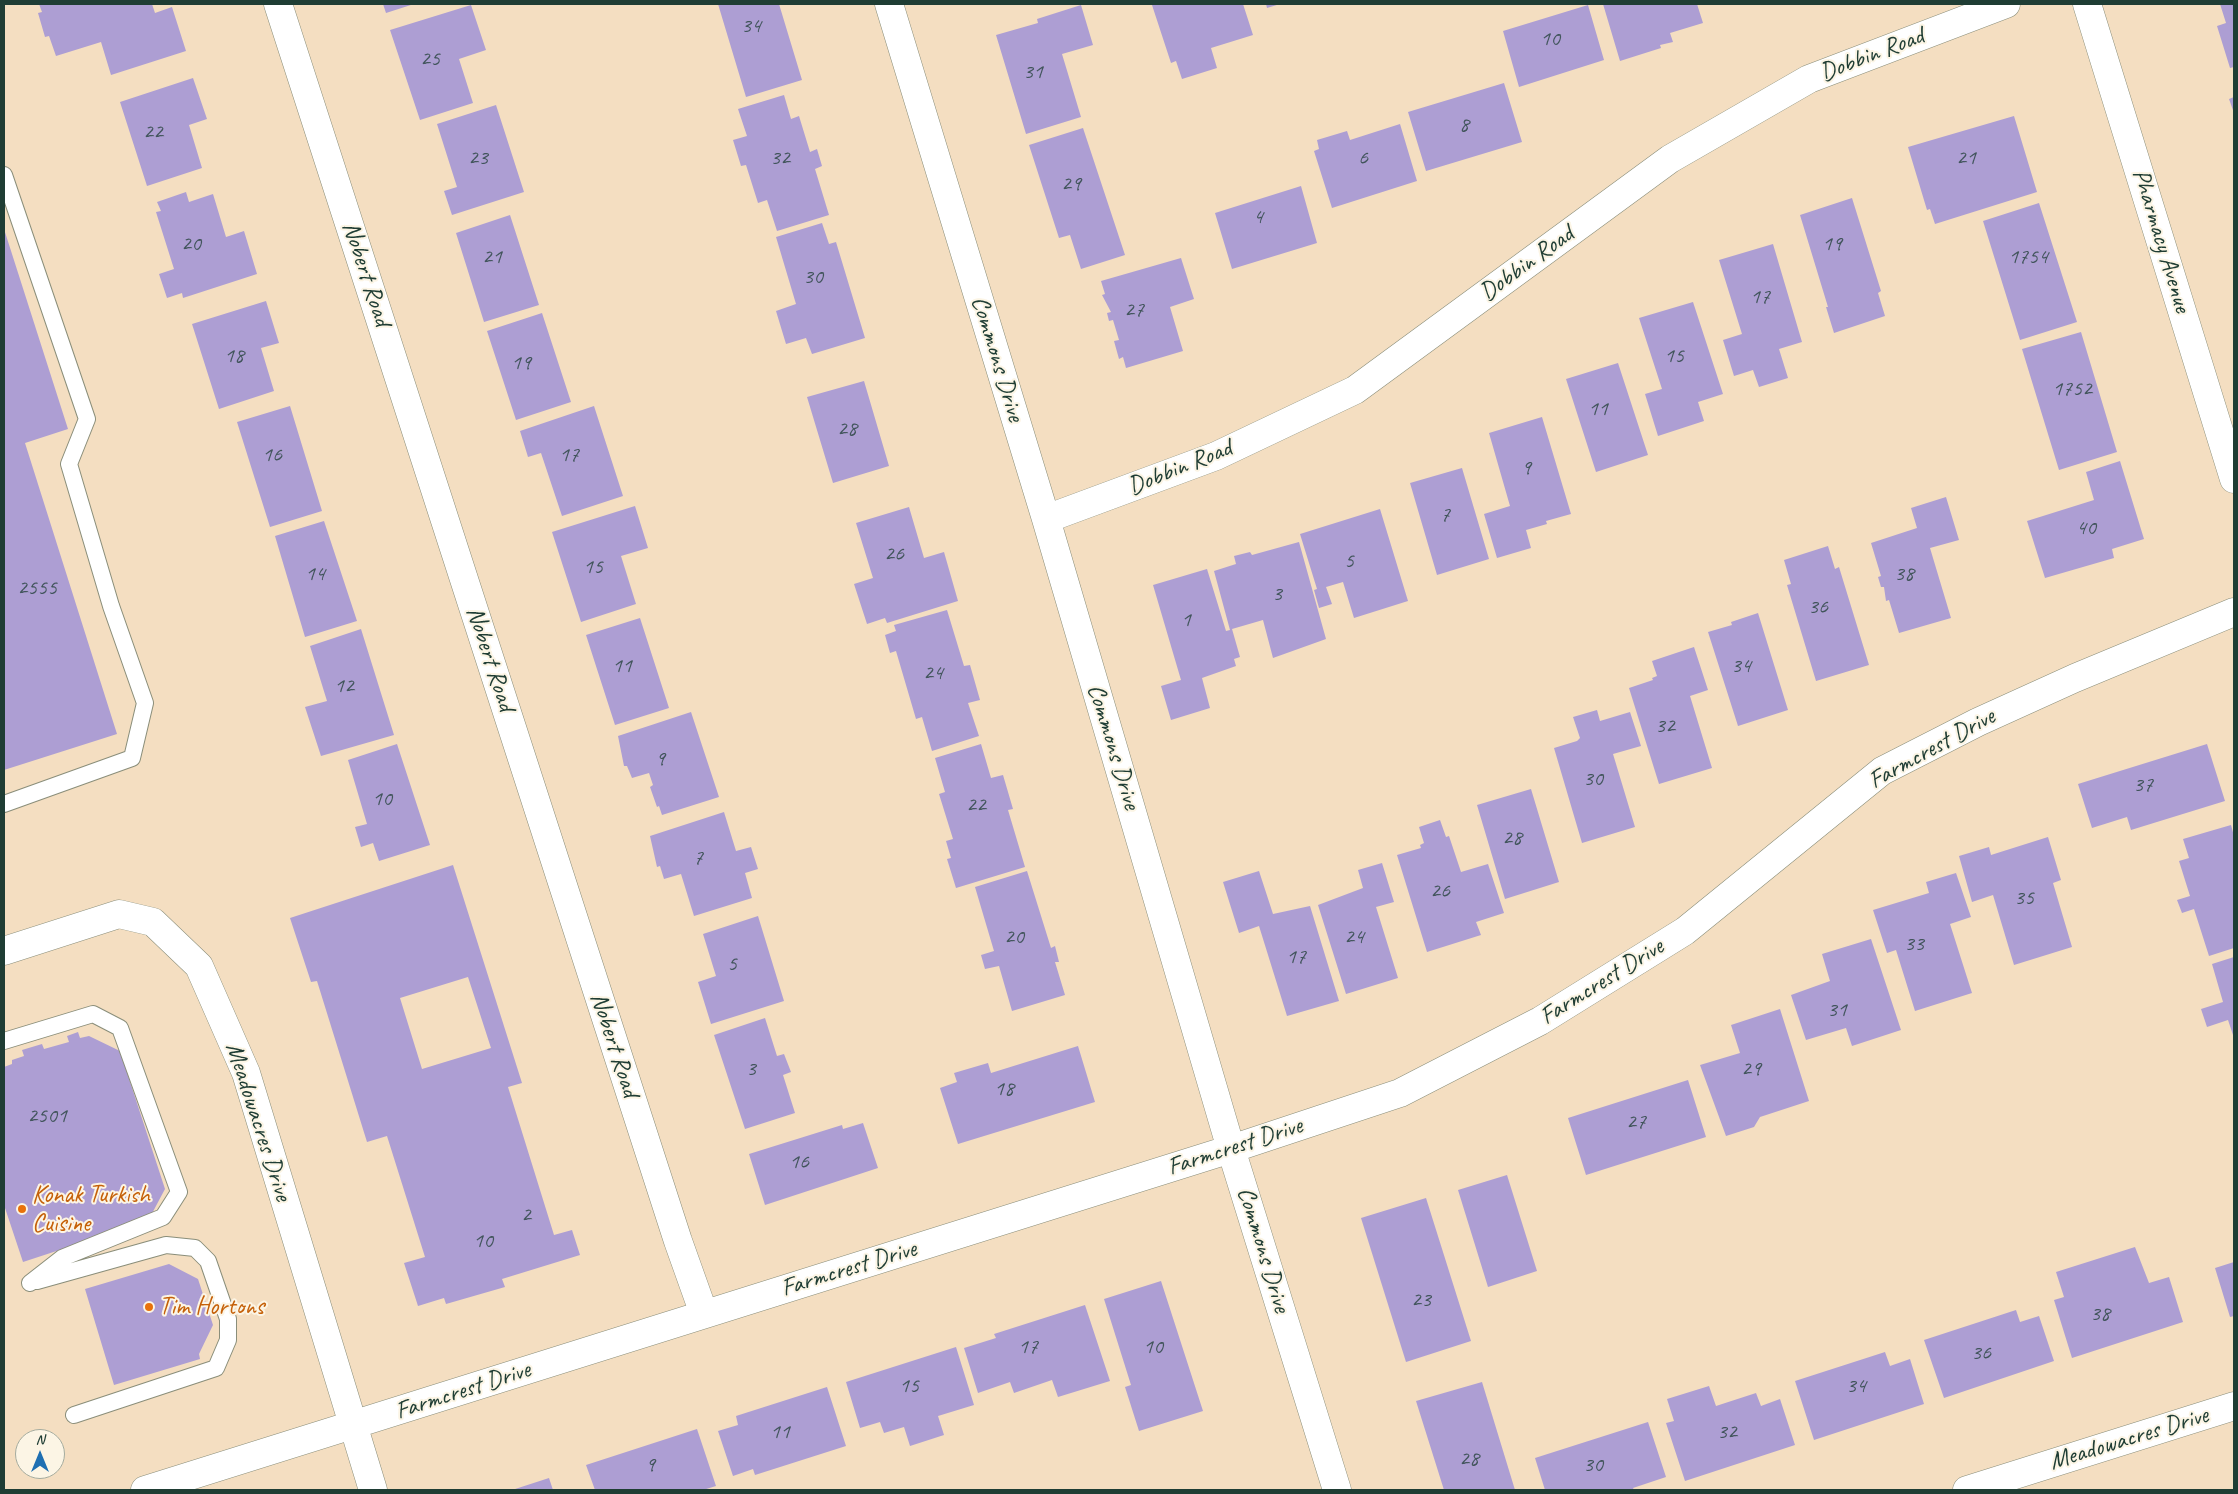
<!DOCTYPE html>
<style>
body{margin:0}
#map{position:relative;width:2238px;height:1494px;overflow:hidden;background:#f4dec1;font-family:Caveat,sans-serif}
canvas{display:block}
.frame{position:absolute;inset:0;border:5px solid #1f3d34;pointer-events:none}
.north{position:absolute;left:15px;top:1429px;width:50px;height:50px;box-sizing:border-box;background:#fcf5e5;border:1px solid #a4ab9e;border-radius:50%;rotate:0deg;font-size:14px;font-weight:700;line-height:20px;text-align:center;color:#1f3d34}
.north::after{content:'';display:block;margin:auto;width:18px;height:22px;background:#1f6fb2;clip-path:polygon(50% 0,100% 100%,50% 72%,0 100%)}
</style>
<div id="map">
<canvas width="2238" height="1494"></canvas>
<div class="frame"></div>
<div class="north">N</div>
</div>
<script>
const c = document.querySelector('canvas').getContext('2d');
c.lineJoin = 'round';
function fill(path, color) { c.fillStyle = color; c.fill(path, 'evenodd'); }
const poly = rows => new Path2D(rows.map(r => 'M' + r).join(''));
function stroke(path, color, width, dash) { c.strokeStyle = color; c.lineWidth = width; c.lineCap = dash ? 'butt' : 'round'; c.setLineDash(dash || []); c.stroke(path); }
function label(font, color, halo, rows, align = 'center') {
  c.font = font + ' Caveat,sans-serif'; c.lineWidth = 4; c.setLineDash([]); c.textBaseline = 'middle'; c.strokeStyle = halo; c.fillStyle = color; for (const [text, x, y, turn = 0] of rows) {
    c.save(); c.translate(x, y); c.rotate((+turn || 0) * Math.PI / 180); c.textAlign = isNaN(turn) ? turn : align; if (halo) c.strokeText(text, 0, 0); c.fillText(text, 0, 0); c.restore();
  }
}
const building = poly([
 [39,4,152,4,155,13,172,7,186,51,111,75,101,42,56,56,49,36,45,37,38,13,42,12],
 [383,4,414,4,386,13],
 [718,4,779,4,802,80,746,97],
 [1155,4,1243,4,1253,35,1211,48,1217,68,1182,79,1176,61,1171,63,1152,5],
 [1266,4,1280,4,1267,8],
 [1603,4,1697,4,1703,23,1670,33,1673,42,1660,45,1661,48,1620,61],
 [2220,4,2234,4,2234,67,2230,68,2217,26,2226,23],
 [471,5,486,50,459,59,473,103,420,120,390,30],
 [1081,5,1093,45,1062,54,1081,117,1026,134,996,35,1038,23,1037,19],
 [1588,5,1604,60,1519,87,1503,31],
 [193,78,207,119,189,125,202,168,147,186,120,102],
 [1504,83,1522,142,1426,171,1408,112],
 [784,95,791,119,799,116,810,152,817,149,822,166,815,169,829,215,777,231,767,200,758,203,746,165,741,166,733,140,747,136,738,109],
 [2234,97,2234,113,2229,99],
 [496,105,524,192,452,215,444,191,457,187,437,124],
 [2014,116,2037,192,1935,224,1930,209,1927,210,1908,147],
 [1400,124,1417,181,1332,208,1314,151,1319,149,1317,140,1347,131,1350,140],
 [1083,128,1125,255,1081,269,1070,235,1059,238,1029,145],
 [1301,186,1317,243,1232,269,1215,213],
 [186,192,189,202,213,194,226,237,244,231,257,274,183,298,182,293,167,298,159,274,174,269,156,212,161,211,157,202],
 [1852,198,1881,291,1878,293,1885,316,1834,333,1826,307,1828,307,1800,215],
 [2039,203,2077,322,2020,340,1983,221],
 [510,215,539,305,484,322,456,233],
 [822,223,829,244,836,242,865,338,812,354,806,338,786,344,776,311,796,304,776,237],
 [4,229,68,429,25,443,117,734,4,770],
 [1773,244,1802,342,1779,349,1788,378,1759,387,1753,370,1734,376,1723,340,1742,334,1719,260],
 [1181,258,1194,299,1170,307,1183,351,1126,368,1123,357,1119,359,1114,341,1119,340,1113,320,1109,321,1107,313,1111,312,1102,295,1105,294,1101,281],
 [266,301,279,343,261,348,274,391,219,409,192,324],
 [1693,302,1723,394,1698,402,1704,421,1658,436,1645,394,1662,389,1639,318],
 [542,313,571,402,516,420,487,331],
 [2081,332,2117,452,2059,470,2022,349],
 [1618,363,1648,455,1596,472,1566,379],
 [864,381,889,466,833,483,807,397],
 [290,406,322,511,270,527,237,422],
 [594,406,623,496,562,516,541,453,528,457,520,431],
 [1542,417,1571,514,1546,521,1547,524,1526,530,1531,548,1497,558,1484,514,1510,506,1489,433],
 [2120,461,2144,539,2112,549,2114,558,2045,578,2027,521,2094,500,2086,472],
 [1462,468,1489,559,1437,575,1410,483],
 [1946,497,1959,540,1930,548,1951,618,1899,633,1889,600,1886,601,1884,587,1881,587,1878,577,1881,576,1871,543,1917,528,1911,508],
 [635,506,648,548,621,556,636,604,581,622,552,532],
 [909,507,924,558,944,552,958,601,887,623,885,618,867,624,854,584,873,578,856,523],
 [1380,509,1408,601,1354,618,1343,582,1326,587,1332,604,1319,608,1314,590,1317,589,1300,534],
 [324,521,357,621,305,637,275,536],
 [1299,542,1326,639,1273,658,1263,620,1232,629,1240,657,1234,659,1236,666,1202,678,1210,708,1171,720,1161,686,1181,680,1153,585,1207,569,1226,631,1230,630,1214,571,1236,564,1234,556,1250,552,1252,555],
 [1828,546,1835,569,1839,567,1869,665,1816,681,1787,585,1791,584,1784,560],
 [947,610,964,666,970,665,980,700,968,703,979,736,932,751,922,717,916,719,896,651,890,653,885,635,896,631,894,625],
 [1758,613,1788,710,1738,726,1708,632,1732,625,1731,622],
 [640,618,669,708,615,725,586,635],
 [361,629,394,735,321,756,305,707,327,701,310,646],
 [1694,647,1708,690,1690,696,1712,768,1659,784,1629,688,1653,680,1652,678,1657,676,1652,661],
 [1597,710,1600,721,1630,712,1641,746,1613,754,1635,827,1582,843,1554,748,1577,741,1580,738,1573,717],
 [691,712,719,797,662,815,659,806,657,807,650,787,653,785,649,773,632,778,627,766,624,766,618,736],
 [397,744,430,845,379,861,373,843,361,847,355,827,367,824,348,760],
 [981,744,991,778,1003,775,1013,809,1008,810,1025,867,956,888,947,859,951,858,946,841,953,839,939,794,945,792,935,758],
 [2207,744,2225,801,2131,830,2127,817,2092,828,2078,784],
 [1531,789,1559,882,1505,899,1477,805],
 [724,812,736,851,751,847,758,869,745,873,752,898,694,916,681,874,664,879,660,866,657,867,650,836],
 [1440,820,1446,837,1449,836,1461,872,1488,864,1504,913,1476,922,1481,935,1427,952,1397,855,1421,848,1420,845,1424,843,1419,827],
 [2231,825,2234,836,2234,948,2209,956,2194,909,2182,913,2177,900,2190,896,2179,861,2189,858,2183,839],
 [2048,837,2061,880,2053,883,2072,947,2014,965,1993,895,1972,902,1959,856,1989,847,1991,855],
 [1382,863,1394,902,1376,907,1398,978,1346,994,1318,905,1363,888,1358,870],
 [453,865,522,1083,508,1087,554,1235,572,1230,580,1255,502,1279,505,1287,446,1304,444,1298,418,1306,404,1263,425,1257,387,1136,367,1142,317,981,311,982,290,918],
 [468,977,491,1048,422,1069,400,998],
 [1027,871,1051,948,1055,946,1059,962,1055,962,1065,995,1012,1011,999,966,985,969,981,955,994,951,975,887],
 [1259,871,1273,914,1310,906,1339,1001,1287,1016,1259,926,1239,933,1223,882],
 [1956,873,1971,917,1950,924,1972,993,1915,1011,1896,950,1887,953,1873,910,1929,893,1926,882],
 [758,916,784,1001,711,1024,698,982,716,976,703,934],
 [1871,939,1901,1030,1852,1046,1846,1028,1806,1040,1791,995,1830,981,1822,954],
 [2234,957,2234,1038,2228,1020,2207,1027,2201,1009,2223,1002,2212,964],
 [1780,1009,1809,1101,1760,1117,1754,1127,1726,1136,1700,1065,1740,1053,1731,1025],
 [765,1018,777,1056,784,1054,791,1072,783,1075,795,1113,745,1129,714,1035],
 [78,1032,80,1038,89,1036,120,1051,165,1189,148,1221,23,1262,4,1205,4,1067,12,1064,12,1060,24,1056,22,1050,42,1044,44,1049,69,1042,67,1036],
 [1078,1046,1095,1102,958,1144,940,1088,957,1082,954,1073,988,1063,991,1073],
 [1688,1080,1706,1137,1586,1175,1568,1118],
 [863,1123,878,1168,765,1205,749,1154,842,1125,843,1129],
 [1507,1175,1537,1271,1488,1287,1458,1190],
 [1426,1198,1471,1341,1406,1362,1361,1218],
 [2135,1247,2149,1283,2169,1277,2183,1322,2072,1358,2054,1300,2064,1297,2056,1272],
 [2234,1262,2234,1316,2230,1317,2215,1268],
 [169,1264,198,1279,213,1325,199,1354,200,1359,114,1385,85,1289],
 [1161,1281,1203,1411,1139,1431,1125,1387,1131,1385,1104,1299],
 [1085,1305,1110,1381,1058,1397,1052,1380,1014,1393,1010,1382,978,1393,964,1348,996,1338,994,1334],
 [2016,1310,2020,1322,2039,1316,2054,1361,1944,1398,1924,1340],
 [956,1347,974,1405,938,1416,944,1435,910,1446,904,1427,884,1433,880,1422,860,1428,846,1382],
 [1885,1352,1890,1366,1910,1359,1924,1404,1814,1440,1795,1381],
 [1482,1382,1515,1490,1444,1490,1416,1401],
 [1709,1386,1716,1406,1756,1393,1761,1406,1780,1399,1795,1445,1685,1481,1666,1423,1674,1421,1667,1399],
 [827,1387,846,1446,755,1475,753,1469,733,1476,718,1431,738,1425,736,1416],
 [1648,1422,1666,1477,1633,1488,1634,1490,1545,1490,1535,1458],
 [697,1429,716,1486,703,1490,595,1490,586,1465],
 [549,1478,553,1490,512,1490]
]);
const lane = poly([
 [4,175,87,419,69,464,111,606,145,703,132,758,4,804],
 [4,1041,93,1014,120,1028,179,1192,163,1217,62,1258,30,1283],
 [37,1281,166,1245,195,1248,208,1261,228,1319,228,1340,216,1368,74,1415]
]);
const street = poly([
 [278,4,678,1241,704,1314],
 [889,4,1046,519,1231,1149,1337,1490],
 [2087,4,2234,479],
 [1046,519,1216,456,1355,390,1670,159,1809,79,2006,4],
 [4,951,119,914,153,922,199,966,246,1073,373,1490],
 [145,1490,1231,1149,1400,1093,1540,1021,1685,931,1882,771,1978,722,2075,678,2234,612],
 [1967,1490,2234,1406]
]);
const markers = [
 [22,1209,5,"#e8710a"],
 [149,1307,5,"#e8710a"]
];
const numberNames = [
 ["34",751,26],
 ["10",1550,39],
 ["25",430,59],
 ["31",1033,72],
 ["8",1464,125],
 ["22",153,132],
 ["23",478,158],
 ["32",780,158],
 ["6",1363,158],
 ["21",1966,158],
 ["29",1071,184],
 ["4",1258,217],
 ["20",191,244],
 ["19",1832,244],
 ["21",492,257],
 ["1754",2028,257],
 ["30",813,277],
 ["17",1760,297],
 ["27",1134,310],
 ["18",234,356],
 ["15",1674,356],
 ["19",521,363],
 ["1752",2072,389],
 ["11",1598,409],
 ["28",847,429],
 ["16",272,455],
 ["17",569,455],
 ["9",1526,468],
 ["7",1445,515],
 ["40",2086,528],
 ["26",894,554],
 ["5",1349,561],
 ["15",593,567],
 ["14",315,574],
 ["38",1904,574],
 ["2555",37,588],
 ["3",1277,594],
 ["36",1818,607],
 ["1",1186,620],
 ["11",622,666],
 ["34",1741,666],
 ["24",933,673],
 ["12",344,686],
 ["32",1665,726],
 ["9",660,759],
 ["30",1593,779],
 ["37",2143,785],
 ["10",382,799],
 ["22",976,805],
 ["28",1512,838],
 ["7",698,858],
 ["26",1440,891],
 ["35",2024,898],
 ["20",1014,937],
 ["24",1354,937],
 ["33",1914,944],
 ["17",1296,957],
 ["5",732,964],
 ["31",1837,1010],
 ["3",751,1069],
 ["29",1751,1069],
 ["18",1004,1089],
 ["2501",47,1116],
 ["27",1636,1122],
 ["16",799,1162],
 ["2",526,1215],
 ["10",483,1241],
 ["23",1421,1300],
 ["38",2100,1314],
 ["17",1028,1347],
 ["10",1153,1347],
 ["36",1981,1353],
 ["15",909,1386],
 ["34",1856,1386],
 ["11",780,1432],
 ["32",1727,1432],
 ["28",1469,1459],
 ["9",650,1465],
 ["30",1593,1465]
];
const streetNames = [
 ["Dobbin Road",1872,55,-21],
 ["Pharmacy Avenue",2161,241,73],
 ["Dobbin Road",1527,264,-36],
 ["Nobert Road",366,274,72],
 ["Commons Drive",997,359,73],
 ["Dobbin Road",1180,468,-22],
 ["Nobert Road",490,659,72],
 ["Commons Drive",1113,747,73],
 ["Farmcrest Drive",1932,749,-29],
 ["Farmcrest Drive",1602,982,-32],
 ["Nobert Road",614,1045,72],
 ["Meadowacres Drive",258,1122,72],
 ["Farmcrest Drive",1235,1147,-18],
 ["Commons Drive",1263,1250,73],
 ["Farmcrest Drive",849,1269,-17],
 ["Farmcrest Drive",463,1391,-18],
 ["Meadowacres Drive",2129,1439,-17]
];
const foodNames = [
 ["Konak Turkish",32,1195],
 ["Cuisine",32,1224],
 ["Tim Hortons",159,1307]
];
fill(building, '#ad9ed3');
stroke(lane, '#8a8e7a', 18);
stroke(street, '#8a8e7a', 29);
stroke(lane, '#fff', 16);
stroke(street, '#fff', 28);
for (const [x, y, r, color] of markers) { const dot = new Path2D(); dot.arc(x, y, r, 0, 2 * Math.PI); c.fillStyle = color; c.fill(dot); stroke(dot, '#fcf5e5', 2); }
label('22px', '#42555c', null, numberNames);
label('25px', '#1f3d34', '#fcf5e5', streetNames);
label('25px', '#c56008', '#fcf5e5', foodNames, 'left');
</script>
